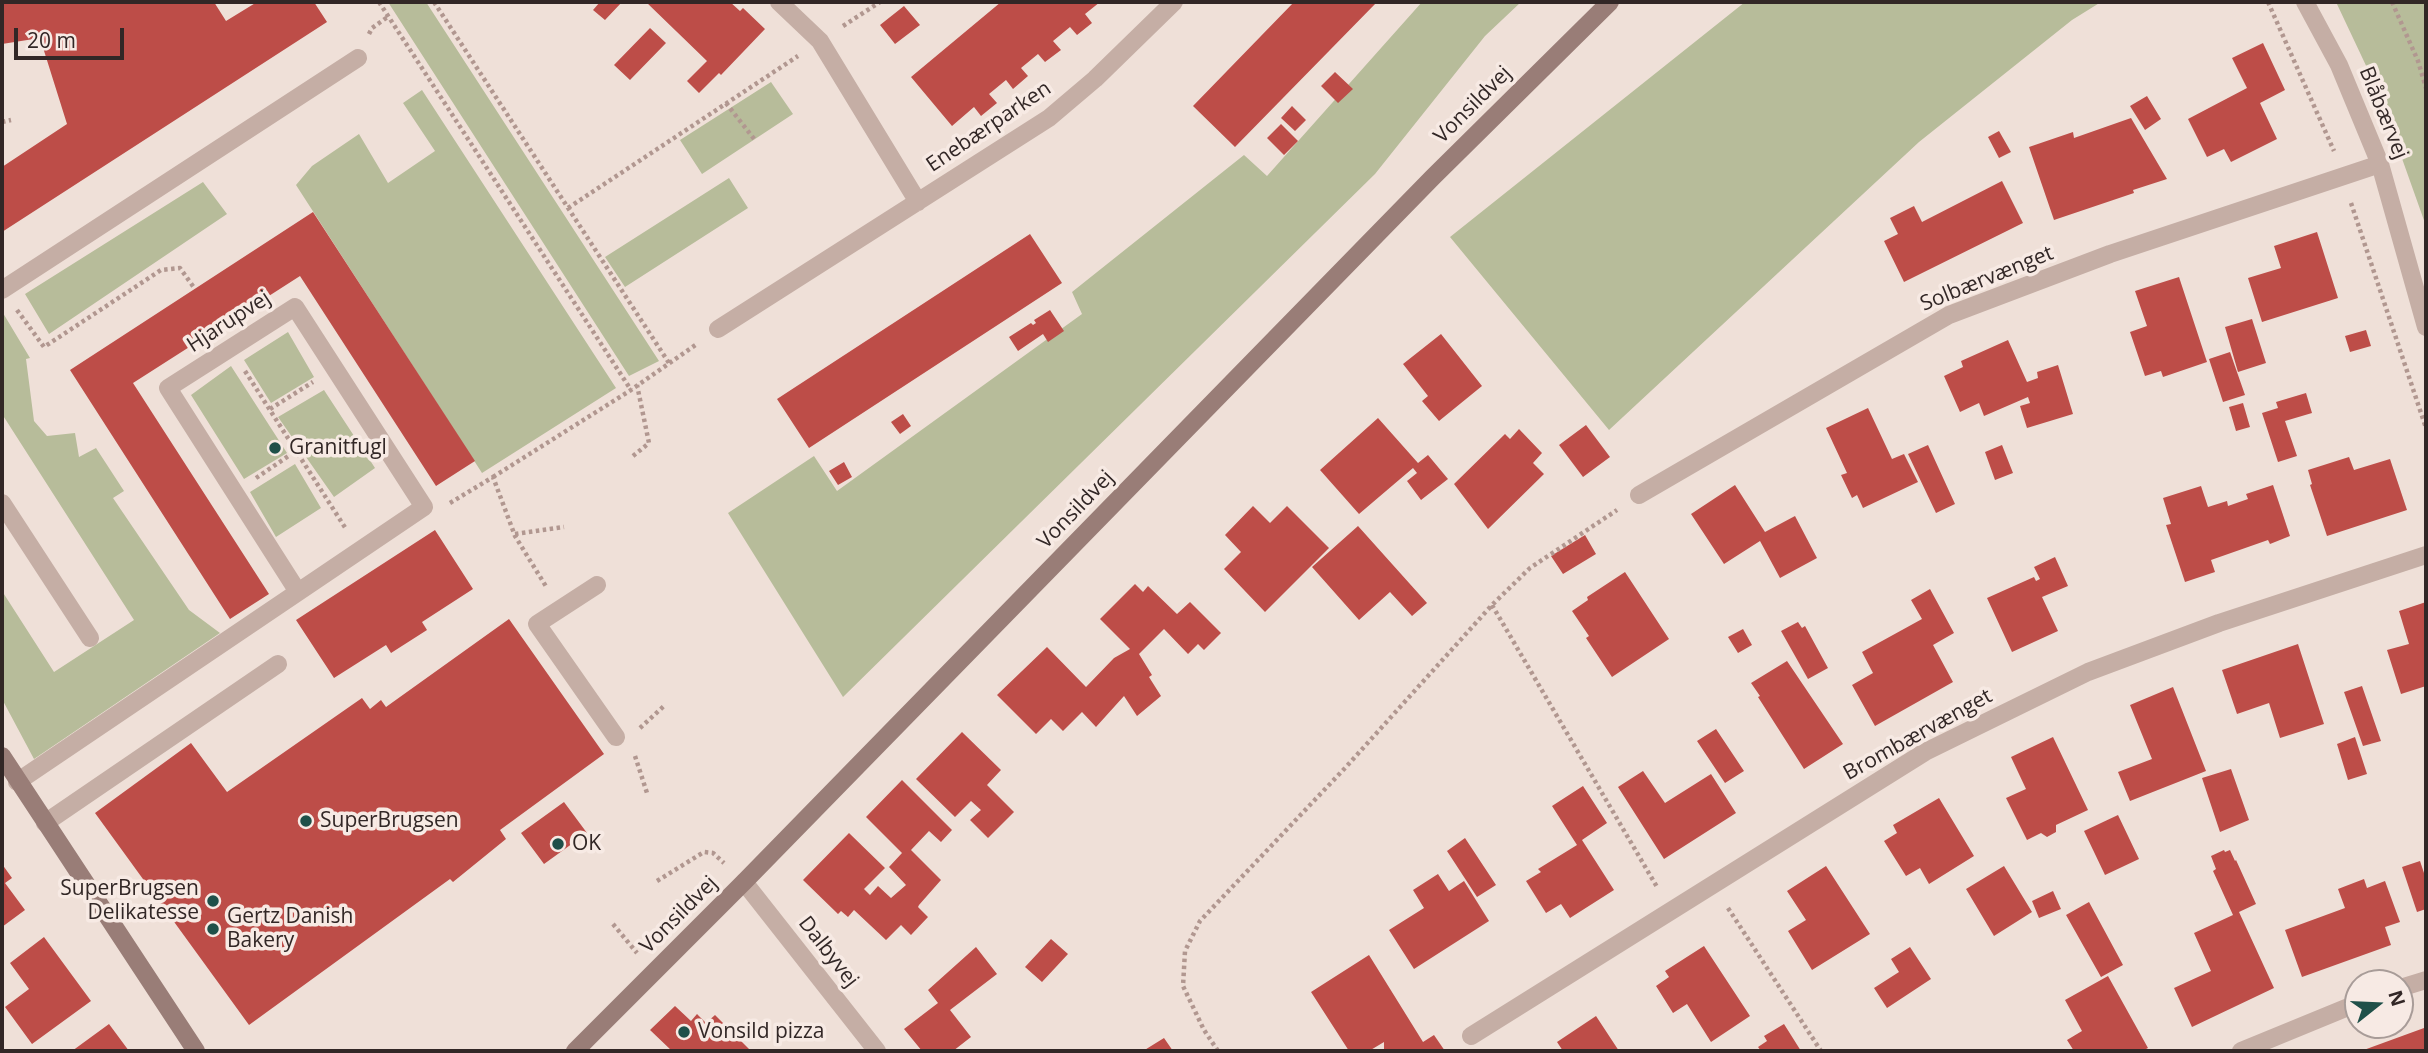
<!DOCTYPE html>
<meta charset="utf-8">
<style>
body{margin:0}
#map{position:relative;width:2428px;height:1053px;overflow:hidden;background:#efe0d8;font-family:"Open Sans",sans-serif}
canvas{display:block}
.frame{position:absolute;inset:0;border:4px solid #322726;pointer-events:none}
.north{position:absolute;left:2344px;top:969px;width:70px;height:70px;box-sizing:border-box;background:#f7eae4;border:2px solid #a89c98;border-radius:50%;rotate:72deg;font-size:19px;font-weight:700;line-height:28px;text-align:center;color:#322726}
.north::after{content:'';display:block;margin:auto;width:24px;height:32px;background:#1f5049;clip-path:polygon(50% 0,100% 100%,50% 72%,0 100%)}
.scale{position:absolute;left:14px;top:28px;width:110px;height:32px;box-sizing:border-box;border:4px solid #322726;border-top:0;padding-left:9px;font-size:21px;line-height:24px;white-space:nowrap;color:#322726;-webkit-text-stroke:5px #f7eae4;paint-order:stroke}
</style>
<div id="map">
<canvas width="2428" height="1053"></canvas>
<div class="frame"></div>
<div class="north">N</div>
<div class="scale">20 m</div>
</div>
<script>
const c = document.querySelector('canvas').getContext('2d');
c.lineJoin = 'round';
function fill(path, color) { c.fillStyle = color; c.fill(path, 'evenodd'); }
const poly = rows => new Path2D(rows.map(r => 'M' + r).join(''));
function stroke(path, color, width, dash) { c.strokeStyle = color; c.lineWidth = width; c.lineCap = dash ? 'butt' : 'round'; c.setLineDash(dash || []); c.stroke(path); }
function label(font, color, halo, rows, align = 'center') {
  c.font = font + ' "Open Sans",sans-serif'; c.lineWidth = 7; c.setLineDash([]); c.textBaseline = 'middle'; c.strokeStyle = halo; c.fillStyle = color; for (const [text, x, y, turn = 0] of rows) {
    c.save(); c.translate(x, y); c.rotate((+turn || 0) * Math.PI / 180); c.textAlign = isNaN(turn) ? turn : align; if (halo) c.strokeText(text, 0, 0); c.fillText(text, 0, 0); c.restore();
  }
}
const green = poly([
 [388,2,426,2,659,361,629,376],
 [1422,2,1521,2,1485,36,1375,174,843,697,728,513,814,456,837,491,1082,314,1072,292,1244,155,1267,176],
 [1745,2,2101,2,2072,20,1919,142,1609,430,1450,237],
 [2336,2,2426,2,2426,226,2378,91],
 [771,82,793,114,702,174,680,140],
 [422,90,616,388,482,473,296,185,312,166,359,134,388,183,435,151,403,103],
 [729,178,748,208,625,287,605,257],
 [203,182,227,214,49,334,25,294],
 [2,313,3,313,30,358,26,359,34,421,47,436,75,433,79,457,96,448,124,491,113,498,189,610,220,633,34,759,2,699,2,591,54,672,134,620,2,414],
 [288,332,314,377,271,403,244,360],
 [231,366,287,453,244,479,191,395],
 [324,390,375,468,334,497,278,417],
 [295,464,321,508,276,537,250,492]
]);
const building = poly([
 [2,2,214,2,226,21,257,2,314,2,327,22,2,232,2,167,67,124,40,38,2,44],
 [600,2,622,2,605,20,593,10],
 [646,2,730,2,740,11,743,8,765,29,721,75,719,73,699,93,687,81,707,61],
 [1001,2,1100,2,1085,14,1092,23,1077,35,1070,27,1053,41,1061,50,1045,62,1038,54,1021,68,1028,76,1013,89,1006,80,989,94,997,103,981,116,974,107,952,126,911,77],
 [1294,2,1377,2,1235,147,1193,106],
 [904,6,920,25,895,44,880,25],
 [650,28,666,43,630,80,614,65],
 [2263,43,2285,90,2260,103,2277,139,2231,162,2224,149,2207,157,2188,119,2247,88,2232,58],
 [1335,72,1353,89,1338,103,1321,86],
 [2147,96,2161,119,2145,130,2130,106],
 [1292,106,1306,120,1295,131,1281,118],
 [2131,118,2167,179,2133,190,2134,193,2054,220,2029,147,2073,132,2074,138],
 [1281,124,1298,141,1284,155,1267,138],
 [1999,131,2011,152,1999,158,1988,137],
 [2002,181,2023,223,1904,282,1884,241,1898,234,1890,218,1914,206,1922,222],
 [313,212,475,461,436,486,300,276,219,328,133,383,269,594,230,619,70,370],
 [2317,232,2338,298,2262,322,2248,278,2281,268,2274,246],
 [1030,234,1062,283,809,448,777,399],
 [2179,277,2207,362,2163,377,2161,371,2145,376,2130,332,2147,326,2135,291],
 [1050,310,1064,331,1048,342,1043,334,1018,351,1009,337,1031,323,1033,325,1036,323,1034,320],
 [2252,319,2266,363,2238,372,2225,327],
 [2366,330,2371,346,2350,352,2345,336],
 [1441,334,1482,386,1439,421,1422,401,1428,396,1403,364],
 [2008,340,2027,382,2038,378,2037,372,2058,365,2073,414,2027,428,2020,406,2030,403,2028,397,1984,416,1979,403,1960,412,1944,376,1963,367,1961,361],
 [2230,352,2245,395,2223,402,2209,359],
 [2306,393,2312,413,2285,421,2297,456,2278,462,2262,413,2278,408,2276,402],
 [2243,403,2250,427,2236,431,2229,407],
 [1868,408,1892,459,1904,454,1918,482,1863,508,1857,495,1852,498,1841,475,1847,473,1826,428],
 [903,414,911,426,900,434,891,422],
 [1378,418,1418,463,1428,455,1448,479,1421,500,1407,481,1417,473,1413,468,1359,514,1320,470],
 [1586,425,1610,457,1583,477,1559,445],
 [1519,429,1542,453,1533,463,1544,474,1488,529,1454,484,1505,434,1510,439],
 [1928,445,1955,504,1936,513,1908,454],
 [2002,445,2013,473,1995,480,1985,452],
 [2349,457,2354,470,2390,459,2407,510,2327,536,2310,485,2312,484,2308,470],
 [844,462,852,477,838,485,829,471],
 [1735,485,1765,532,1795,516,1817,558,1780,578,1760,541,1724,564,1691,514],
 [2273,485,2290,536,2270,544,2268,540,2211,560,2215,572,2185,582,2166,525,2171,524,2163,498,2201,486,2208,507,2227,501,2228,506,2248,499,2246,494],
 [1253,506,1270,523,1287,506,1329,548,1265,612,1224,569,1241,552,1225,535],
 [1358,526,1427,603,1412,616,1390,592,1359,620,1312,567],
 [435,530,473,589,422,622,427,630,391,653,386,645,334,678,296,620],
 [1585,535,1596,554,1563,574,1551,556],
 [2055,557,2068,586,2042,597,2058,631,2012,652,1987,598,2034,577,2036,581,2040,579,2034,567],
 [1625,572,1669,639,1612,677,1586,638,1589,636,1572,611,1588,600,1587,597],
 [1135,584,1143,592,1148,586,1177,614,1190,602,1221,633,1204,650,1198,644,1188,654,1164,629,1139,654,1152,675,1149,677,1161,696,1137,716,1124,696,1096,727,1082,712,1063,731,1051,719,1036,734,997,695,1047,647,1086,687,1114,658,1130,649,1100,619],
 [1930,589,1954,633,1933,645,1953,682,1875,726,1852,685,1873,673,1862,652,1922,619,1911,600],
 [2426,602,2426,686,2401,694,2387,650,2409,644,2399,611],
 [509,619,604,754,500,830,506,839,453,882,450,879,249,1025,95,813,191,743,227,792,362,698,370,709,381,700,386,707],
 [1798,622,1802,628,1805,626,1828,668,1808,679,1781,631],
 [1743,629,1752,645,1738,653,1728,637],
 [2298,644,2324,724,2280,738,2269,703,2237,714,2222,670],
 [1787,661,1843,744,1804,769,1758,697,1760,696,1751,683],
 [2362,686,2381,741,2363,746,2344,692],
 [2173,687,2206,771,2130,801,2118,772,2152,759,2130,705],
 [1716,729,1744,771,1725,783,1697,741],
 [962,732,1001,770,987,785,1014,812,988,838,970,820,981,810,971,801,955,817,916,779],
 [2053,737,2088,810,2056,825,2056,832,2047,837,2041,833,2027,840,2006,798,2026,789,2011,757],
 [2355,737,2367,774,2348,780,2337,744],
 [2231,769,2249,820,2220,832,2202,778],
 [1643,771,1665,803,1711,774,1736,813,1664,859,1618,787],
 [902,780,952,830,941,842,929,831,911,850,941,880,919,905,918,907,928,917,911,935,901,925,886,940,854,910,848,917,841,911,838,914,803,880,849,833,885,868,864,889,870,895,878,886,891,898,906,885,889,867,902,853,866,817],
 [1583,786,1607,823,1582,840,1614,890,1570,918,1561,904,1546,913,1526,881,1541,872,1538,869,1577,845,1552,806],
 [1939,798,1974,856,1929,884,1920,868,1906,876,1884,841,1897,833,1893,825],
 [564,802,587,833,544,864,521,833],
 [2118,815,2139,859,2105,875,2084,831],
 [1465,838,1496,885,1477,897,1447,851],
 [2224,850,2225,852,2230,850,2235,861,2236,860,2256,904,2239,912,2274,988,2192,1027,2174,988,2211,971,2194,933,2233,915,2213,871,2216,869,2211,856],
 [2420,861,2426,879,2426,909,2417,912,2402,867],
 [2,864,12,878,5,883,25,910,2,927],
 [1826,866,1870,934,1812,970,1788,931,1806,920,1787,891],
 [2004,866,2032,912,1994,936,1966,889],
 [1438,874,1449,891,1464,881,1489,921,1414,969,1389,930,1424,908,1413,890],
 [2364,879,2367,888,2385,881,2400,922,2385,927,2391,945,2302,977,2285,930,2345,908,2338,889],
 [2053,891,2061,909,2039,918,2032,901],
 [2089,902,2123,965,2101,977,2066,915],
 [44,937,91,1001,32,1044,5,1007,29,989,10,963],
 [1051,939,1068,954,1042,982,1025,967],
 [1704,946,1750,1016,1711,1042,1687,1004,1673,1013,1656,986,1669,977,1665,971],
 [976,947,997,974,950,1010,971,1037,953,1051,922,1051,904,1029,938,1003,928,990],
 [1910,947,1931,979,1887,1008,1874,988,1899,972,1891,959],
 [1369,955,1423,1042,1434,1035,1445,1051,1384,1051,1384,1042,1369,1051,1349,1051,1311,992],
 [2108,976,2148,1048,2142,1051,2074,1051,2067,1040,2082,1031,2065,1000],
 [675,1006,691,1021,697,1014,706,1023,715,1015,750,1050,672,1051,650,1030],
 [1596,1016,1619,1051,1563,1051,1557,1042],
 [109,1024,129,1051,72,1051],
 [1784,1024,1801,1051,1761,1051,1758,1047,1767,1041,1764,1036],
 [2424,1028,2426,1035,2426,1051,2361,1051],
 [1164,1038,1173,1051,1143,1051]
]);
const path = poly([
 [379,2,631,390],
 [434,2,669,363],
 [2268,2,2334,151],
 [2392,2,2418,61,2426,88],
 [843,26,880,2],
 [369,34,372,28,389,16],
 [726,103,755,140],
 [2,122,11,120],
 [2351,203,2426,428],
 [568,208,798,56],
 [17,310,44,347,161,270,180,268,195,289],
 [245,371,346,529],
 [270,409,313,382],
 [633,456,649,443,637,385],
 [493,477,631,390,697,344],
 [256,478,296,451],
 [450,503,493,477,515,536,547,588],
 [515,534,564,527],
 [1492,605,1657,887],
 [640,728,664,706],
 [635,756,647,793],
 [657,881,704,852,713,853,724,863],
 [1728,908,1821,1051],
 [613,924,637,953],
 [1218,1051,1204,1030,1183,986,1185,951,1200,921,1346,767,1492,605,1530,568,1617,510]
]);
const lane = poly([
 [2,290,358,58],
 [2,503,90,638],
 [597,585,537,624,616,737],
 [45,823,278,664]
]);
const street = poly([
 [779,2,820,41,918,202],
 [2305,2,2339,65,2380,164,2426,327],
 [718,329,1049,118,1095,79,1174,2],
 [1639,495,1949,315,2110,254,2380,164],
 [17,782,424,507,295,307,168,388,298,592],
 [744,882,877,1051],
 [2400,988,2426,980],
 [1471,1036,1925,752,2088,672,2219,623,2426,555],
 [2241,1051,2358,1003]
]);
const secondary = poly([
 [2,756,196,1051],
 [575,1051,744,882,1433,177,1610,2]
]);
const markers = [
 [275,448,7,"#1f5049"],
 [306,821,7,"#1f5049"],
 [558,844,7,"#1f5049"],
 [213,901,7,"#1f5049"],
 [213,929,7,"#1f5049"],
 [684,1032,7,"#1f5049"]
];
const streetNames = [
 ["Vonsildvej",1473,105,-45],
 ["Blåbærvej",2383,113,68],
 ["Enebærparken",989,127,-34],
 ["Solbærvænget",1987,279,-22],
 ["Hjarupvej",229,322,-33],
 ["Vonsildvej",1076,510,-46],
 ["Brombærvænget",1918,735,-29],
 ["Vonsildvej",679,915,-45],
 ["Dalbyvej",828,952,52]
];
const poiNames = [
 ["Granitfugl",289,448],
 ["SuperBrugsen",320,821],
 ["OK",572,844],
 ["SuperBrugsen",199,889,"right"],
 ["Delikatesse",199,913,"right"],
 ["Gertz Danish",227,917],
 ["Bakery",227,941],
 ["Vonsild pizza",698,1032]
];
fill(green, '#b7bc9a');
fill(building, '#bd4d48');
stroke(path, '#b19790', 4.5, [3.5, 3.5]);
stroke(lane, '#c5aea5', 18);
stroke(street, '#c5aea5', 18);
stroke(secondary, '#997d77', 18);
for (const [x, y, r, color] of markers) { const dot = new Path2D(); dot.arc(x, y, r, 0, 2 * Math.PI); c.fillStyle = color; c.fill(dot); stroke(dot, '#f7eae4', 2.5); }
label('21px', '#322726', '#f7eae4', streetNames);
label('21px', '#322726', '#f7eae4', poiNames, 'left');
</script>
